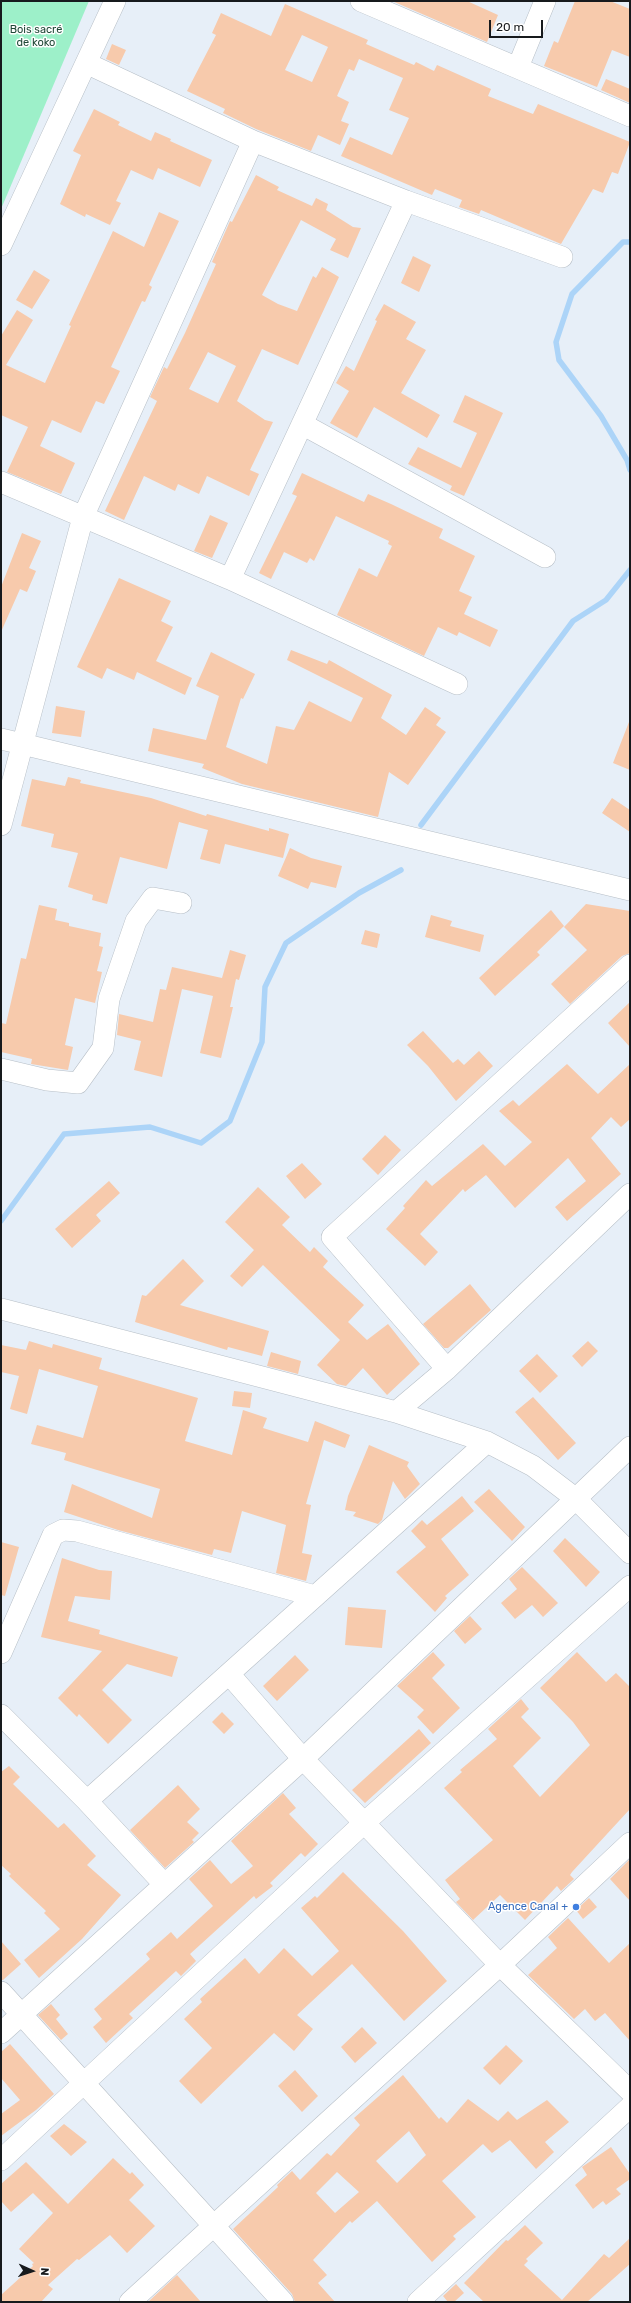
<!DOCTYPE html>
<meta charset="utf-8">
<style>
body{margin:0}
#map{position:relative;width:631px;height:2303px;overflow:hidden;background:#e7eff8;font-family:Rubik,sans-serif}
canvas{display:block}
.frame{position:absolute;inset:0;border:2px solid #171a1d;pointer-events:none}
.north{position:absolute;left:12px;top:2251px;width:40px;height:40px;-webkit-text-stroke:3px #fff;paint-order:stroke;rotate:93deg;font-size:11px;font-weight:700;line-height:16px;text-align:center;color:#171a1d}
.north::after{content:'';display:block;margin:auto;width:14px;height:18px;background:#171a1d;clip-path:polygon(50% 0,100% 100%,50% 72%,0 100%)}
.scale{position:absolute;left:489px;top:20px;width:54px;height:18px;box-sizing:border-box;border:2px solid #171a1d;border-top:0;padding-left:5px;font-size:12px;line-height:14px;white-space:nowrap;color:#171a1d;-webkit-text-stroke:3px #fff;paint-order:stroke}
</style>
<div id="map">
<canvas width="631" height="2303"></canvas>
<div class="frame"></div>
<div class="north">N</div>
<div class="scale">20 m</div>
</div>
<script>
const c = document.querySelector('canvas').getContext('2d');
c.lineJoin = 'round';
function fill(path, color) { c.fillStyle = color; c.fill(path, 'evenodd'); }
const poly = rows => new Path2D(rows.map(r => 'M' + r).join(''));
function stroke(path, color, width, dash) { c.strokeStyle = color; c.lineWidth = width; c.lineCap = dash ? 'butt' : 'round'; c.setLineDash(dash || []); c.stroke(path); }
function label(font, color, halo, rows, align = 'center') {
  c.font = font + ' Rubik,sans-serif'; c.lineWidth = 3; c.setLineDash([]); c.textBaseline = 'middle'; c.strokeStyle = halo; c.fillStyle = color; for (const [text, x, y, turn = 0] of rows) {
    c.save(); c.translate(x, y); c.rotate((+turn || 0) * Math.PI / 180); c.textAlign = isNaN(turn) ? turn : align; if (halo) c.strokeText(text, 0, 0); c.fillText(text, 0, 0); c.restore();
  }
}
const green = poly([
 [1,1,89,1,1,209]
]);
const stream = poly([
 [630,242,623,242,572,294,556,342,559,360,601,416,627,460,630,470],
 [421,825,573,621,606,600,630,570],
 [1,1221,64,1134,150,1127,201,1143,230,1121,262,1042,265,987,286,943,359,893,401,870]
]);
const building = poly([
 [392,1,467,1,498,15,487,42],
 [575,1,610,1,630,9,630,57,612,50,597,87,544,66,554,41,558,43],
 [285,4,368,40,366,44,414,65,416,62,434,71,437,65,491,89,488,96,533,114,538,104,630,142,618,174,612,172,603,193,593,189,561,244,481,210,479,214,459,207,462,200,435,189,432,195,341,156,350,137,392,155,409,118,389,110,403,78,359,59,354,71,349,69,337,96,349,102,341,121,349,124,340,145,318,135,311,151,256,129,223,113,225,109,187,91,216,35,212,33,221,13,271,36],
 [302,35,328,47,312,82,285,70],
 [112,44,126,50,119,65,106,59],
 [606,79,630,89,630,103,601,90],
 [94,109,120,122,118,125,151,141,155,132,171,139,170,141,212,160,200,187,158,168,153,180,131,170,116,201,121,203,110,225,86,214,85,217,60,204,81,155,73,151],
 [256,175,279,187,277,190,312,206,316,198,328,204,326,210,353,227,361,228,348,258,330,250,336,239,301,220,262,295,278,304,297,311,313,276,316,278,322,267,339,277,298,365,262,349,237,401,265,420,273,422,250,470,259,474,249,496,207,476,199,494,178,484,175,491,144,476,124,520,105,511,157,401,150,397,164,367,167,369,185,333,216,264,212,262,230,221,232,222],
 [208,352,236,366,218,403,189,389],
 [159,212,179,221,149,285,152,287,145,302,142,301,111,367,120,371,104,404,96,401,81,433,52,420,40,446,75,463,61,494,7,472,28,427,1,415,1,336,17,310,33,320,6,365,45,383,71,326,69,325,113,231,144,247],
 [413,256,431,265,419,292,401,283],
 [34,270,50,280,32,309,16,300],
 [384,304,416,322,406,339,426,350,401,393,440,415,427,438,374,407,357,438,330,423,349,391,336,383,346,366,354,371,377,321,375,320],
 [465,395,503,413,464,496,450,490,452,486,408,464,418,447,461,468,477,433,453,422],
 [302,473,364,502,368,494,391,504,443,529,439,538,475,556,459,591,472,597,464,614,498,630,490,647,459,632,457,636,438,627,424,656,337,615,359,568,377,577,392,546,388,544,389,541,336,516,314,561,310,558,307,563,284,552,271,579,259,573,297,496,292,494],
 [210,515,228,523,212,558,194,551],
 [22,533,41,541,29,568,36,571,27,592,20,589,1,632,1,587],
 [119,578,171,601,161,621,173,627,156,661,192,678,185,695,137,672,134,680,107,668,102,679,77,667],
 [291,650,327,664,329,660,392,695,381,718,406,735,425,707,441,718,436,725,446,732,408,785,389,772,378,817,242,784,202,768,204,764,148,751,153,728,206,740,219,696,196,686,211,652,255,674,243,699,241,698,226,747,267,764,276,726,294,730,309,701,351,722,363,698,287,660],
 [56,706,85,711,81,737,52,733],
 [629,722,630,722,630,770,613,763],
 [68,777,81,780,80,783,151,798,206,816,207,814,269,831,269,828,289,834,283,858,225,844,220,864,200,859,208,830,179,822,167,869,120,857,107,904,92,900,93,895,68,887,78,853,51,847,54,834,21,826,32,779,65,786],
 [612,798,630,810,630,832,602,813],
 [290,848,311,858,342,866,336,888,311,882,308,889,278,876],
 [586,904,630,911,630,953,622,956,570,1004,551,984,587,950,564,927],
 [39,905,57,909,55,920,69,923,69,926,101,933,99,946,103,947,97,971,102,972,95,1003,75,998,65,1045,73,1047,68,1070,31,1064,32,1059,1,1052,1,1023,6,1024,21,958,26,959],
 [551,910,564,926,537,952,540,955,495,996,479,978],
 [431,915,452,921,450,926,484,935,480,952,425,937],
 [365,930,380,934,377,948,361,944],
 [230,950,246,955,239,980,236,979,230,1007,233,1007,221,1058,200,1053,213,996,182,989,162,1077,134,1070,141,1041,117,1035,119,1014,153,1022,160,989,166,990,172,967,222,978],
 [630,1002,630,1047,608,1023],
 [423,1031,453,1063,458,1059,464,1065,479,1051,493,1066,456,1101,428,1066,407,1045],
 [567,1064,598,1094,630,1064,630,1119,621,1127,611,1117,591,1138,621,1174,567,1221,555,1207,586,1181,568,1158,515,1208,486,1175,465,1192,463,1189,420,1234,438,1252,425,1266,386,1229,405,1208,403,1206,426,1180,432,1186,483,1144,505,1166,532,1142,499,1111,513,1100,519,1106],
 [385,1135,401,1150,378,1175,362,1159],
 [302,1163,322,1184,305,1199,286,1176],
 [109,1181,120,1193,96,1215,101,1221,72,1248,55,1229],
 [258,1187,290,1217,282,1225,310,1252,314,1247,328,1261,323,1267,364,1305,348,1322,367,1340,388,1324,420,1364,387,1395,363,1368,346,1386,337,1384,317,1365,340,1340,263,1265,242,1287,230,1276,254,1250,225,1222],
 [183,1259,204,1281,180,1305,269,1331,262,1356,228,1347,227,1350,135,1322,142,1295,146,1296],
 [470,1284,491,1310,448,1348,444,1348,423,1324],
 [29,1341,52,1348,53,1344,102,1358,99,1369,198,1398,185,1441,232,1455,243,1410,267,1418,263,1428,308,1442,315,1421,350,1435,345,1448,324,1440,306,1504,311,1505,302,1553,312,1555,306,1581,276,1573,286,1525,242,1511,231,1553,214,1549,212,1555,118,1530,64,1512,72,1484,152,1518,160,1489,64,1460,66,1453,31,1444,37,1425,83,1438,98,1386,39,1369,27,1414,10,1409,19,1376,1,1372,1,1345,26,1350],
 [588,1341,598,1351,582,1367,572,1356],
 [271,1352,301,1361,298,1374,267,1366],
 [537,1354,558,1376,540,1393,519,1371],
 [234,1391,252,1393,250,1408,232,1406],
 [533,1397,576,1443,558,1460,515,1412],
 [369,1445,409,1462,407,1466,420,1484,405,1499,393,1481,382,1520,378,1524,353,1516,356,1512,345,1510,348,1496],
 [489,1489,525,1527,512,1541,474,1502],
 [462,1496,474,1511,441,1539,469,1575,445,1596,447,1598,435,1612,396,1572,426,1547,411,1531,422,1520,427,1525],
 [565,1538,600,1572,586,1587,553,1551],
 [1,1542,19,1547,5,1596,1,1595],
 [62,1558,99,1570,112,1571,110,1600,75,1596,68,1621,100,1630,99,1634,178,1657,172,1677,127,1664,102,1690,132,1720,108,1744,79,1714,77,1717,58,1698,102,1651,41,1637],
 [522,1567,558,1603,543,1617,532,1605,515,1619,501,1603,517,1589,509,1579],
 [348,1607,386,1610,382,1648,345,1645],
 [470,1616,482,1629,465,1644,454,1631],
 [433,1652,445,1665,432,1678,460,1708,433,1734,417,1717,424,1710,397,1686],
 [577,1652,606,1682,616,1673,630,1687,630,1809,572,1872,570,1875,574,1879,561,1891,557,1886,525,1920,500,1895,473,1920,456,1902,460,1899,445,1880,493,1840,444,1788,462,1772,460,1770,497,1739,488,1729,521,1699,529,1709,521,1717,541,1738,513,1766,540,1797,590,1745,573,1722,540,1688],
 [295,1655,309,1670,277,1701,263,1686],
 [222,1712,234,1724,224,1734,212,1722],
 [419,1729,431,1743,365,1803,352,1790],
 [9,1766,20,1777,13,1784,58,1828,64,1823,96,1856,87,1865,121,1895,82,1939,39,1978,24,1960,60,1929,44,1913,46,1911,9,1876,11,1874,1,1865,1,1772],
 [178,1785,200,1809,187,1822,199,1833,192,1840,194,1842,165,1868,130,1830],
 [283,1793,296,1808,289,1814,318,1844,305,1857,301,1853,270,1883,273,1886,256,1899,254,1896,190,1954,196,1961,181,1976,176,1971,129,2014,133,2018,106,2043,93,2027,102,2019,94,2009,150,1959,146,1954,171,1932,177,1939,213,1906,189,1879,210,1860,231,1884,253,1866,231,1841],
 [630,1859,630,1901,610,1879],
 [343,1872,403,1931,447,1981,404,2021,352,1964,297,2015,313,2029,294,2051,274,2033,201,2104,179,2081,212,2048,184,2019,202,2002,200,1999,245,1958,259,1974,284,1948,312,1976,339,1951,301,1908,315,1896,317,1898],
 [589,1898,597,1907,583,1919,576,1910],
 [568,1918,609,1963,630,1943,630,2041,605,2013,595,2021,585,2009,574,2019,528,1975,557,1948,548,1937],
 [1,1941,21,1964,3,1980,1,1980],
 [51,2004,60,2015,56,2019,68,2034,61,2040,38,2015],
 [362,2027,377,2043,355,2063,341,2047],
 [10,2044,54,2094,36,2110,1,2136,1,2114,20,2100,1,2078,1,2052],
 [506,2045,523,2061,500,2085,483,2068],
 [295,2070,318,2096,302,2112,278,2086],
 [403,2075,439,2119,441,2117,447,2123,468,2099,498,2121,508,2111,517,2120,547,2100,569,2122,545,2142,554,2152,536,2169,510,2140,492,2153,483,2144,442,2181,476,2217,453,2236,456,2239,432,2262,377,2201,352,2223,350,2221,313,2260,327,2275,318,2283,335,2302,295,2302,292,2294,233,2229,278,2187,277,2185,292,2171,300,2180,327,2153,331,2156,360,2125,354,2118],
 [409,2131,426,2155,397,2183,376,2161],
 [337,2172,359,2192,335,2213,316,2193],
 [64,2124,87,2142,71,2156,50,2136],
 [611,2147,630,2174,630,2179,616,2189,621,2194,606,2205,603,2201,593,2209,575,2185,587,2175,582,2167],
 [113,2158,130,2174,132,2172,144,2185,129,2200,155,2226,127,2253,110,2235,79,2260,77,2259,48,2285,53,2289,41,2302,1,2302,1,2295,33,2266,32,2264,34,2263,19,2249,53,2213,33,2193,11,2212,1,2201,1,2184,26,2162,68,2204],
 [525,2225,543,2243,526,2259,528,2261,524,2265,562,2300,604,2254,609,2258,630,2238,630,2264,587,2302,484,2302,464,2283,506,2240,508,2241],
 [177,2275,201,2302,148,2302],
 [456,2284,464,2293,454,2302,448,2302,443,2296]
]);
const street = poly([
 [361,1,630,116],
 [86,63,253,141,406,201,562,257],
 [518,67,545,1],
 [1,245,115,1],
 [302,424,545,557],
 [1,482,230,579,457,684],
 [230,579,406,201],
 [1,739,630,890],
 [1,825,83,517,253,141],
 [1,1069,47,1080,78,1083,103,1048,109,999,136,921,153,898,181,903],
 [1,1309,396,1412,487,1442,533,1466,575,1498,630,1553],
 [447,1369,332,1237,630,965],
 [396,1412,447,1369,630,1194],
 [1,1653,53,1535,63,1530,77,1531,315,1596],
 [230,1675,303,1759,500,1965,630,2091],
 [1,1715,87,1801,164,1884],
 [87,1801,487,1442],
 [1,1992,283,2302],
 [1,2033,303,1759,630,1447],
 [1,2160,364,1823,630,1586],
 [130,2302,500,1965,630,1843],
 [418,2302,630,2107]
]);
const markers = [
 [576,1907,4,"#3f7fe0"]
];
const parkNames = [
 ["Bois sacré",36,30],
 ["de koko",36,43]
];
const shopNames = [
 ["Agence Canal +",568,1907]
];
fill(green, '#9df0c9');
stroke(stream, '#acd4f8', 5.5);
fill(building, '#f7caac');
stroke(street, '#b7bfc7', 22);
stroke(street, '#fff', 21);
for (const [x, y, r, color] of markers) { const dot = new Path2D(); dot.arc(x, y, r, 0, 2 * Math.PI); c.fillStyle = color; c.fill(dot); stroke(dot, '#fff', 1.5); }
label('11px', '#204837', '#fff', parkNames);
label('11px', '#366cbe', '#fff', shopNames, 'right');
</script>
